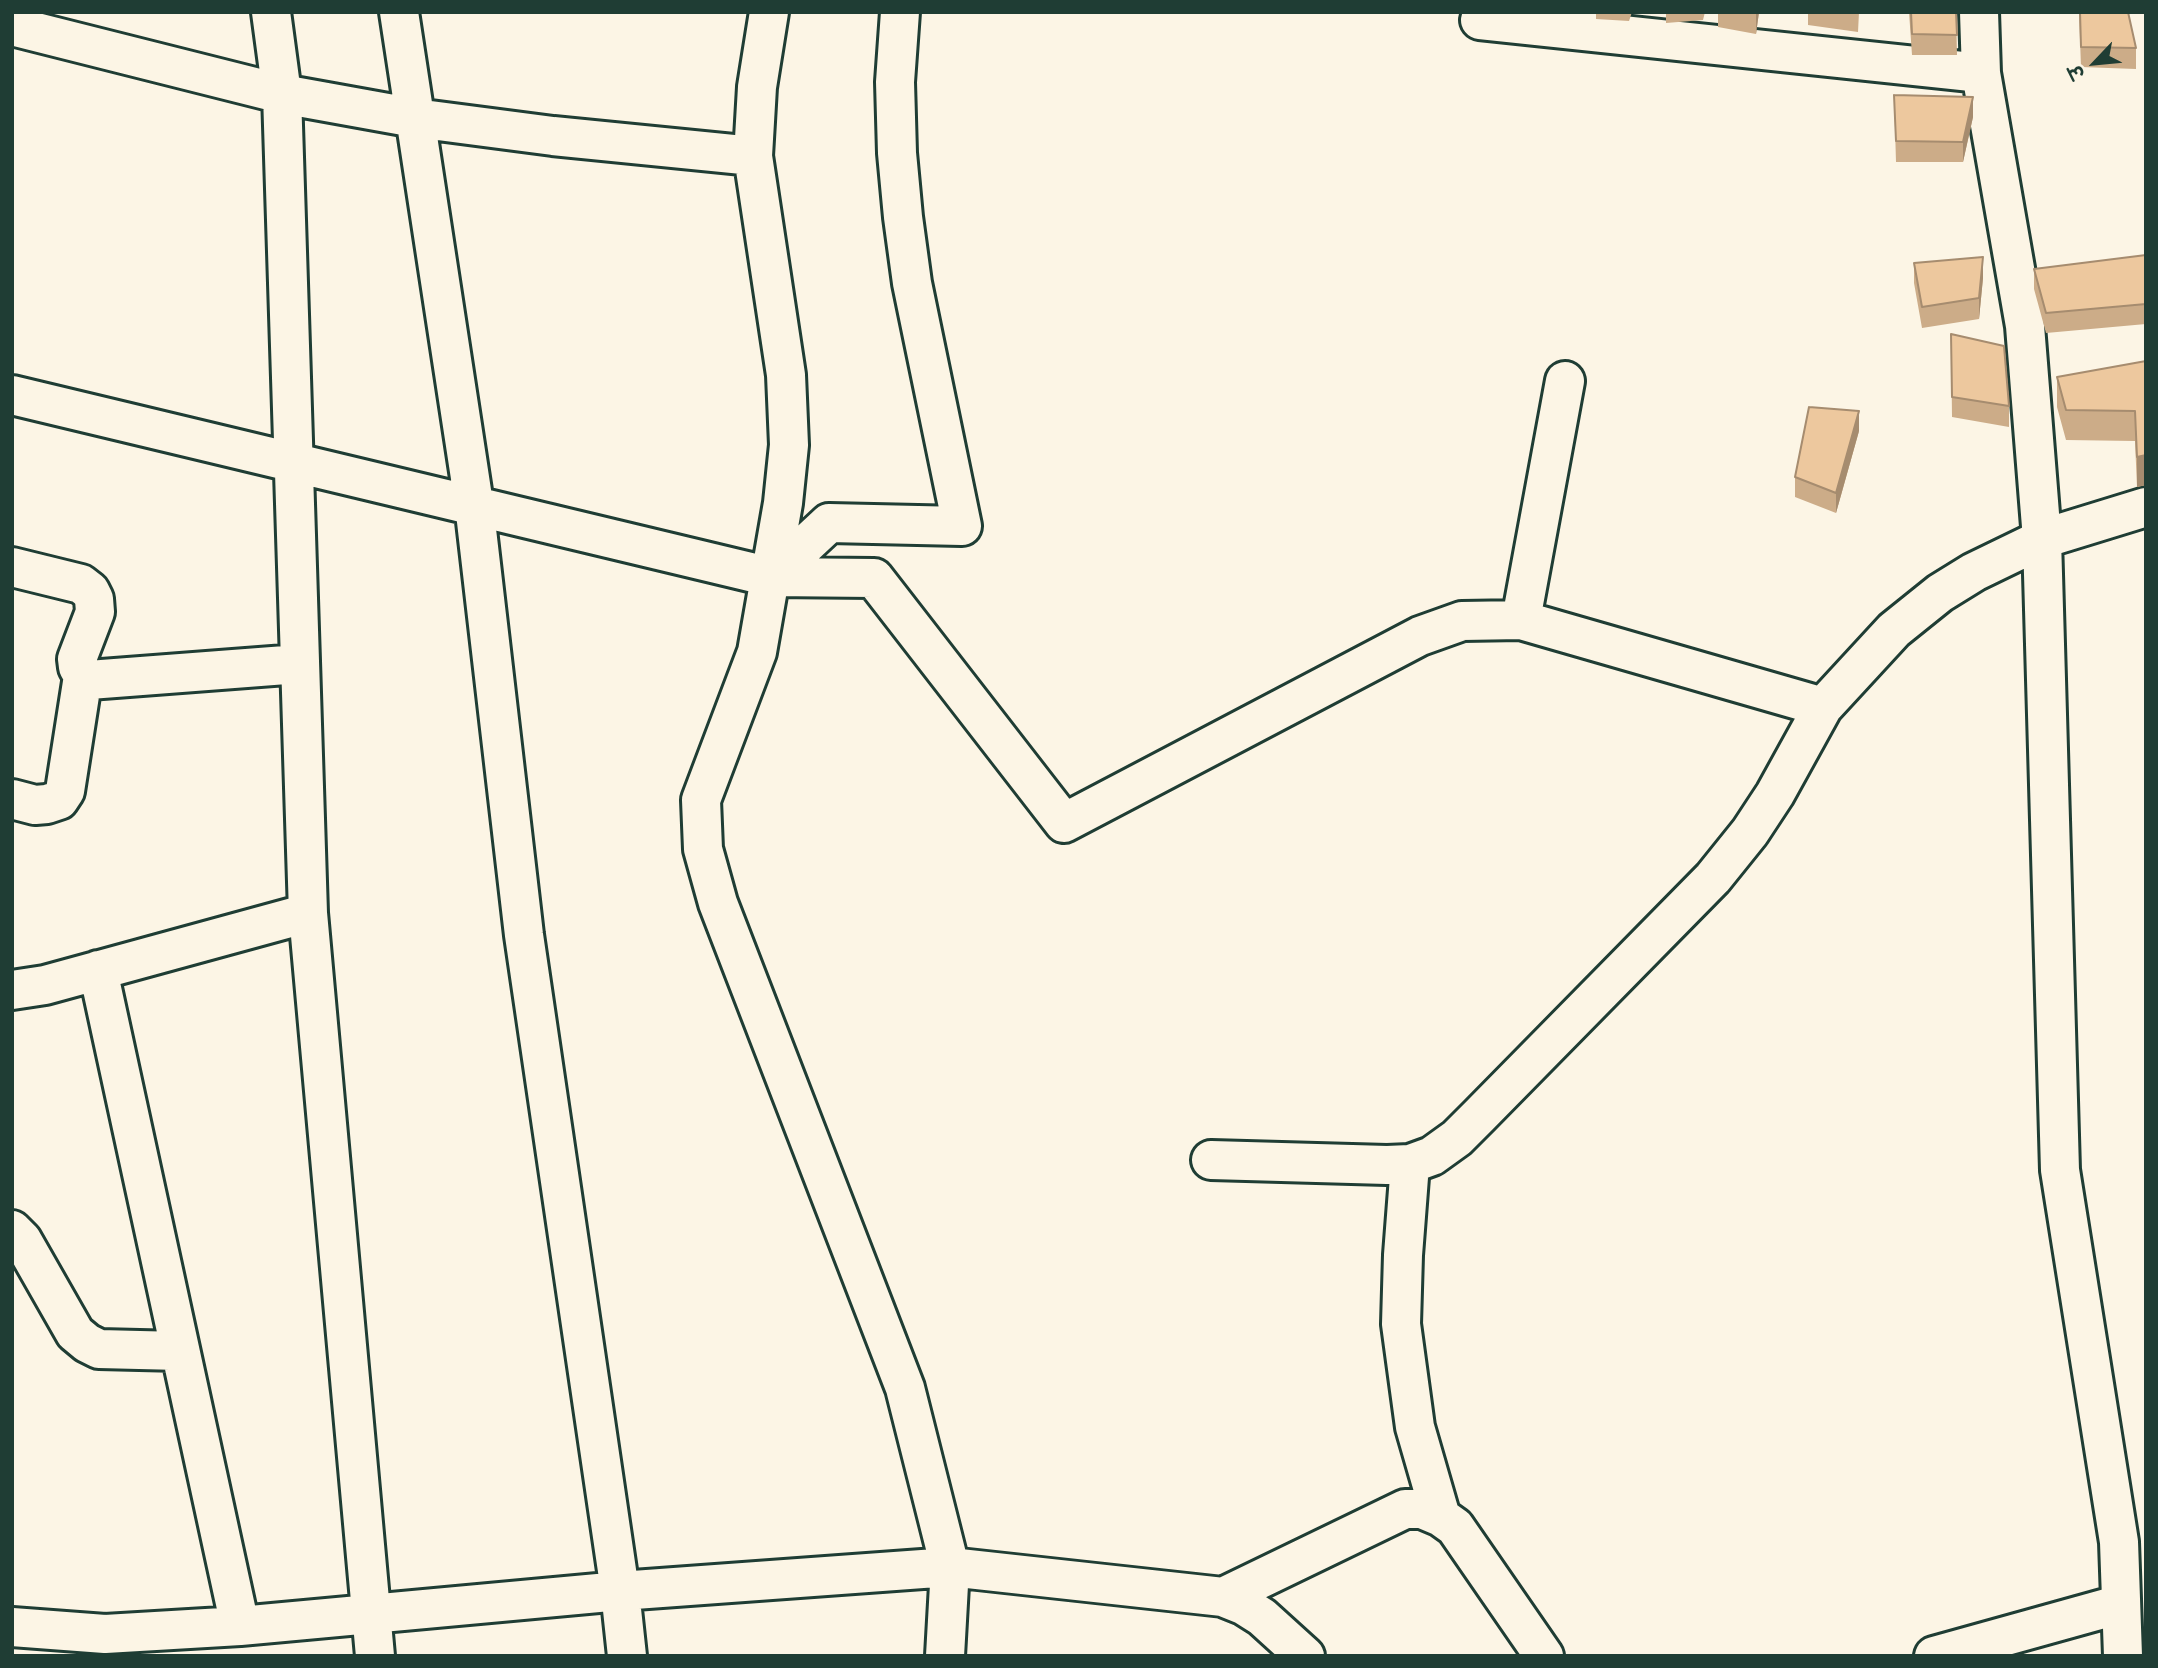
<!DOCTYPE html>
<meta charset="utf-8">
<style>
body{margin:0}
#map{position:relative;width:2158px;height:1668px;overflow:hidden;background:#fcf5e5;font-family:"Patrick Hand","Playpen Sans Deva",sans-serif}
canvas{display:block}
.frame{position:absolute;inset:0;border:14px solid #1f3d34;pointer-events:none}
.north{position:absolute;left:2060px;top:28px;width:70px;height:70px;-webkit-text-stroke:5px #fcf5e5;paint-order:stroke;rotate:244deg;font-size:19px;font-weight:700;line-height:28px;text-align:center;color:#1f3d34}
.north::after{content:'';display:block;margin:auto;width:24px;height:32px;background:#1f3d34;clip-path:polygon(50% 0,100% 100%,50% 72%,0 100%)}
</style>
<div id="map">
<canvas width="2158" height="1668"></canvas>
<div class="frame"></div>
<div class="north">उ</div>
</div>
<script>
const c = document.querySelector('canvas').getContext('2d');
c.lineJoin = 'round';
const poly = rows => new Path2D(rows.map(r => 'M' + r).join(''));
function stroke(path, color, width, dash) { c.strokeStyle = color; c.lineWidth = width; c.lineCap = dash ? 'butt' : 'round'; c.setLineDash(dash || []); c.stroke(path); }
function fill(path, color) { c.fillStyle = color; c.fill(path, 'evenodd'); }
const street = poly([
 [271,12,282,94,308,913,375,1656],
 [399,12,474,504,524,935,620,1591,627,1656],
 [769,12,757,87,753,156,786,375,789,445,783,503,757,652,701,800,703,849,718,903,905,1388,950,1567,945,1656],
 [1979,12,1981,73,2025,326,2042,539,2060,1170,2119,1542,2123,1656],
 [1480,20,1981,73],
 [12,26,282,94,415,118,553,136,753,156],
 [12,395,771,577,874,578,1064,823,1420,636,1462,621,1521,620,1823,707],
 [12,567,81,584,90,591,94,599,95,612,77,659,78,667,83,676,89,680,299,664],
 [771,577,829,523,962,526,912,283,903,217,897,153,895,82,900,12],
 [1521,620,1565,381],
 [12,799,35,805,47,804,59,800,65,791,83,676],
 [98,970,240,1626],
 [12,990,45,985,308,913],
 [1211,1160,1387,1165,1410,1164,1432,1156,1457,1138,1479,1116,1713,878,1750,832,1775,794,1823,707,1894,630,1940,593,1974,572,2042,539,2146,507],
 [1410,1164,1403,1255,1401,1324,1415,1427,1441,1517],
 [12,1230,22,1240,75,1333,87,1343,99,1349,180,1351],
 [1223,1597,1405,1509,1422,1509,1441,1517,1455,1527,1544,1656],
 [12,1627,105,1634,240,1626,620,1591,950,1567,1223,1597,1243,1605,1262,1617,1305,1656],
 [1934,1656,2121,1604]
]);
const wall = poly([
 [1596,12,1632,12,1629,21,1596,19],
 [1666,12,1705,12,1703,20,1666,23],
 [1718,12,1759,12,1756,34,1718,27],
 [1808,12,1859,12,1858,32,1808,25],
 [1909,12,1956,12,1957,55,1912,55],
 [2079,12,2128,12,2136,48,2136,69,2081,67],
 [1894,95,1973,117,1963,162,1896,162],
 [2146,255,2146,324,2046,333,2034,289,2034,269],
 [1914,263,1983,278,1979,319,1922,328,1914,283],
 [1951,334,2009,406,2009,427,1952,417],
 [2146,361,2146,485,2137,487,2135,441,2066,440,2057,407,2057,377],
 [1859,431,1836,513,1795,497,1795,477]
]);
const shadedWall = poly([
 [1756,12,1759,12,1756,34],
 [1973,97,1973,117,1963,162,1963,142],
 [1983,257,1983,278,1979,319,1979,298],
 [1859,411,1859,431,1836,513,1836,493],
 [2146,455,2146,485,2137,487,2137,457]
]);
const building = poly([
 [1911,12,1956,12,1957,35,1912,34,1911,12],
 [2080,12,2128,12,2136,48,2081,47,2080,12],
 [1894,95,1973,97,1963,142,1896,141,1894,95],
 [2146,255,2146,304,2046,313,2034,269,2146,255],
 [1983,257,1979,298,1922,307,1914,263,1983,257],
 [1951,334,2004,346,2009,406,1952,397,1951,334],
 [2146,361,2146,455,2137,457,2135,411,2066,410,2057,377,2146,361],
 [1809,407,1859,411,1836,493,1795,477,1809,407]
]);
stroke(street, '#1f3d34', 44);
stroke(street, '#fcf5e5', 38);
fill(wall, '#ccac88');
fill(shadedWall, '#a68c6f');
fill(building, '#edc89e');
stroke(building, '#a68c6f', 2);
</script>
